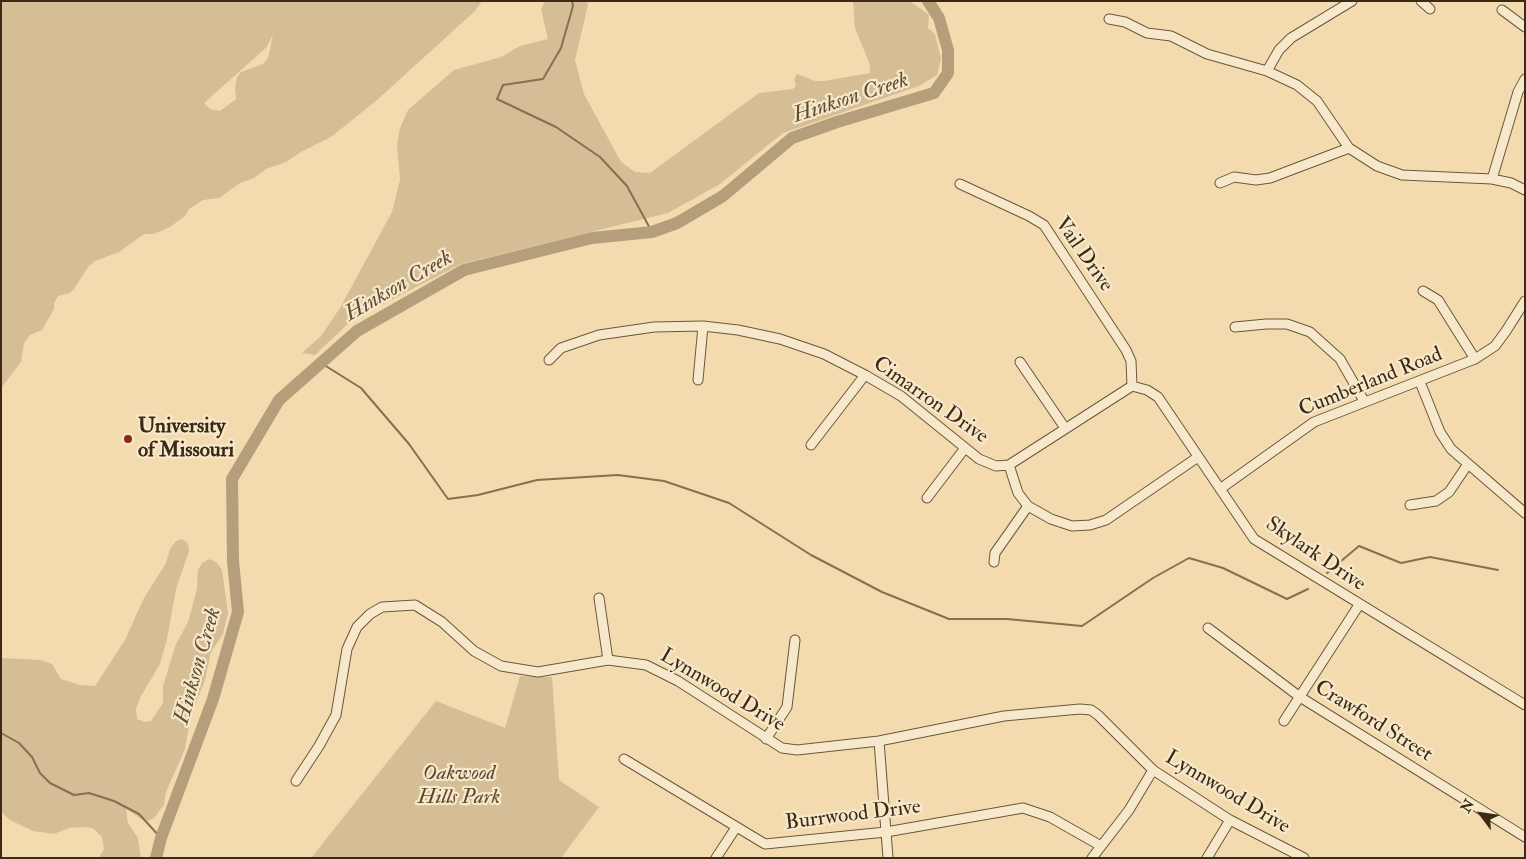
<!DOCTYPE html>
<style>
body{margin:0}
#map{position:relative;width:1526px;height:859px;overflow:hidden;background:#f4dbaf;font-family:"IM FELL Double Pica",serif}
canvas{display:block}
.frame{position:absolute;inset:0;border:2px solid #3c2b14;pointer-events:none}
.north{position:absolute;left:1456px;top:789px;width:50px;height:50px;-webkit-text-stroke:4px #f8e8cb;paint-order:stroke;rotate:301deg;font-size:14px;font-weight:700;line-height:20px;text-align:center;color:#3c2b14}
.north::after{content:'';display:block;margin:auto;width:18px;height:22px;background:#3c2b14;clip-path:polygon(50% 0,100% 100%,50% 72%,0 100%)}
</style>
<div id="map">
<canvas width="1526" height="859"></canvas>
<div class="frame"></div>
<div class="north">N</div>
</div>
<script>
const c = document.querySelector('canvas').getContext('2d');
c.lineJoin = 'round';
function fill(path, color) { c.fillStyle = color; c.fill(path, 'evenodd'); }
const poly = rows => new Path2D(rows.map(r => 'M' + r).join(''));
function stroke(path, color, width, dash) { c.strokeStyle = color; c.lineWidth = width; c.lineCap = dash ? 'butt' : 'round'; c.setLineDash(dash || []); c.stroke(path); }
function label(font, color, halo, rows, align = 'center') {
  c.font = font + ' "IM FELL Double Pica",serif'; c.lineWidth = 4.5; c.setLineDash([]); c.textBaseline = 'middle'; c.strokeStyle = halo; c.fillStyle = color; for (const [text, x, y, turn = 0] of rows) {
    c.save(); c.translate(x, y); c.rotate((+turn || 0) * Math.PI / 180); c.textAlign = isNaN(turn) ? turn : align; if (halo) c.strokeText(text, 0, 0); c.fillText(text, 0, 0); c.restore();
  }
}
const green = poly([
 [1,1,482,1,475,11,377,100,331,137,301,152,286,162,266,169,254,178,240,183,219,198,203,200,189,209,185,216,170,227,154,234,144,234,119,252,95,261,88,267,74,289,70,293,58,296,54,303,54,309,42,330,30,335,24,343,21,362,1,388],
 [273,34,268,58,263,64,241,72,237,77,235,87,236,99,220,111,210,109,204,103,267,47],
 [545,1,586,1,588,5,575,60,584,94,621,162,635,172,650,173,759,93,793,89,796,86,794,79,797,74,815,81,824,81,870,73,870,65,855,28,853,1,910,1,929,15,928,28,935,34,941,59,937,75,919,86,783,133,720,184,668,213,461,264,352,320,315,355,302,353,321,336,340,308,392,212,400,180,397,144,400,128,408,110,454,70,501,57,520,46,548,39,541,9],
 [182,539,188,543,189,551,176,589,167,639,160,664,141,696,136,709,137,719,145,722,151,721,163,703,163,686,176,644,188,622,197,589,198,570,202,563,209,559,217,563,222,570,228,613,223,634,211,652,205,680,191,715,185,749,166,792,164,805,154,818,146,822,126,809,128,823,138,838,141,858,99,858,104,849,102,837,93,828,82,827,69,828,54,834,33,831,10,820,1,812,1,658,41,660,52,664,61,679,80,685,95,686,125,640,144,598,166,563,170,549,176,541],
 [520,676,552,677,559,780,599,807,561,858,311,858,436,701,505,728]
]);
const stream = poly([
 [572,1,573,6,561,48,543,79,503,85,497,99,556,127,600,157,627,186,652,232],
 [931,1,931,4],
 [321,363,361,388,409,444,448,499,478,495,537,480,618,475,664,481,729,503,811,555,882,592,949,619,1007,619,1082,626,1153,578,1189,558,1223,568,1287,599,1308,589],
 [1327,573,1359,546,1401,563,1430,557,1498,570],
 [1,733,19,743,32,757,40,773,50,783,74,795,89,793,114,801,139,814,161,838]
]);
const river = poly([
 [156,858,161,838,213,699,238,612,233,561,232,479,279,400,357,331,464,270,592,238,652,232,677,223,723,196,792,138,837,122,934,93,948,73,948,50,939,18,928,1]
]);
const minor = poly([
 [1421,1,1430,9],
 [1502,10,1525,27],
 [1109,19,1125,22,1147,33,1171,36,1207,54,1267,71,1297,85,1317,101,1349,148,1377,166,1402,175,1492,179,1511,183,1525,190],
 [1267,71,1279,50,1291,38,1352,1],
 [1492,179,1518,92,1525,79],
 [1220,183,1234,177,1256,180,1270,178,1349,148],
 [960,184,1029,216,1044,225,1126,350,1131,361,1132,386],
 [1423,291,1438,300,1475,359],
 [1235,327,1266,324,1287,324,1310,332,1340,359,1364,401],
 [549,360,561,348,599,335,654,327,703,326,738,330,780,339,824,354,865,375,901,396,979,459,996,466,1009,465,1132,386],
 [1020,362,1065,428],
 [698,380,703,326],
 [1420,382,1440,432,1451,449,1525,513],
 [1132,386,1147,390,1158,397,1254,539,1525,705],
 [811,445,865,375],
 [1009,465,1018,493,1028,506,1051,519,1072,526,1090,525,1106,520,1198,457],
 [1220,489,1314,422,1475,359,1495,346,1506,331,1525,301],
 [927,498,965,448],
 [1410,505,1436,501,1449,492,1468,464],
 [994,562,995,553,1028,506],
 [599,598,608,660],
 [1208,628,1300,697,1525,837],
 [1284,721,1359,605],
 [766,739,787,707,795,640],
 [879,741,888,858],
 [624,759,765,844,886,832,1023,808,1050,817,1101,846],
 [296,781,319,746,336,715,347,649,357,627,370,614,382,607,415,605,442,622,474,651,501,666,538,672,608,660,646,665,678,681,782,748,797,750,879,741,1004,716,1080,709,1091,710,1098,715,1153,770,1230,820,1304,858],
 [716,858,735,829],
 [1092,858,1129,810,1153,770],
 [1207,858,1230,820]
]);
const markers = [
 [128,439,5,"#8f2418"]
];
const streetNames = [
 ["Vail Drive",1083,255,55],
 ["Cumberland Road",1371,383,-22],
 ["Cimarron Drive",930,401,35],
 ["Skylark Drive",1315,555,34],
 ["Lynnwood Drive",722,691,31],
 ["Crawford Street",1373,722,32],
 ["Lynnwood Drive",1227,793,31],
 ["Burrwood Drive",853,816,-7]
];
const poiNames = [
 ["University",138,427],
 ["of Missouri",138,451]
];
const parkNames = [
 ["Oakwood",459,774],
 ["Hills Park",459,798]
];
const waterNames = [
 ["Hinkson Creek",851,99,-18],
 ["Hinkson Creek",399,287,-30],
 ["Hinkson Creek",199,666,-74]
];
fill(green, '#d5bd95');
stroke(stream, '#857151', 2);
stroke(river, '#b59f7a', 12);
stroke(minor, '#6a573b', 11);
stroke(minor, '#f8e8cb', 9);
for (const [x, y, r, color] of markers) { const dot = new Path2D(); dot.arc(x, y, r, 0, 2 * Math.PI); c.fillStyle = color; c.fill(dot); stroke(dot, '#f8e8cb', 2); }
label('21px', '#3c2b14', '#f8e8cb', streetNames);
label('bold 21px', '#3c2b14', '#f8e8cb', poiNames, 'left');
label('italic 21px', '#5b482e', '#f8e8cb', parkNames);
label('italic 22px', '#604e33', '#f8e8cb', waterNames);
</script>
